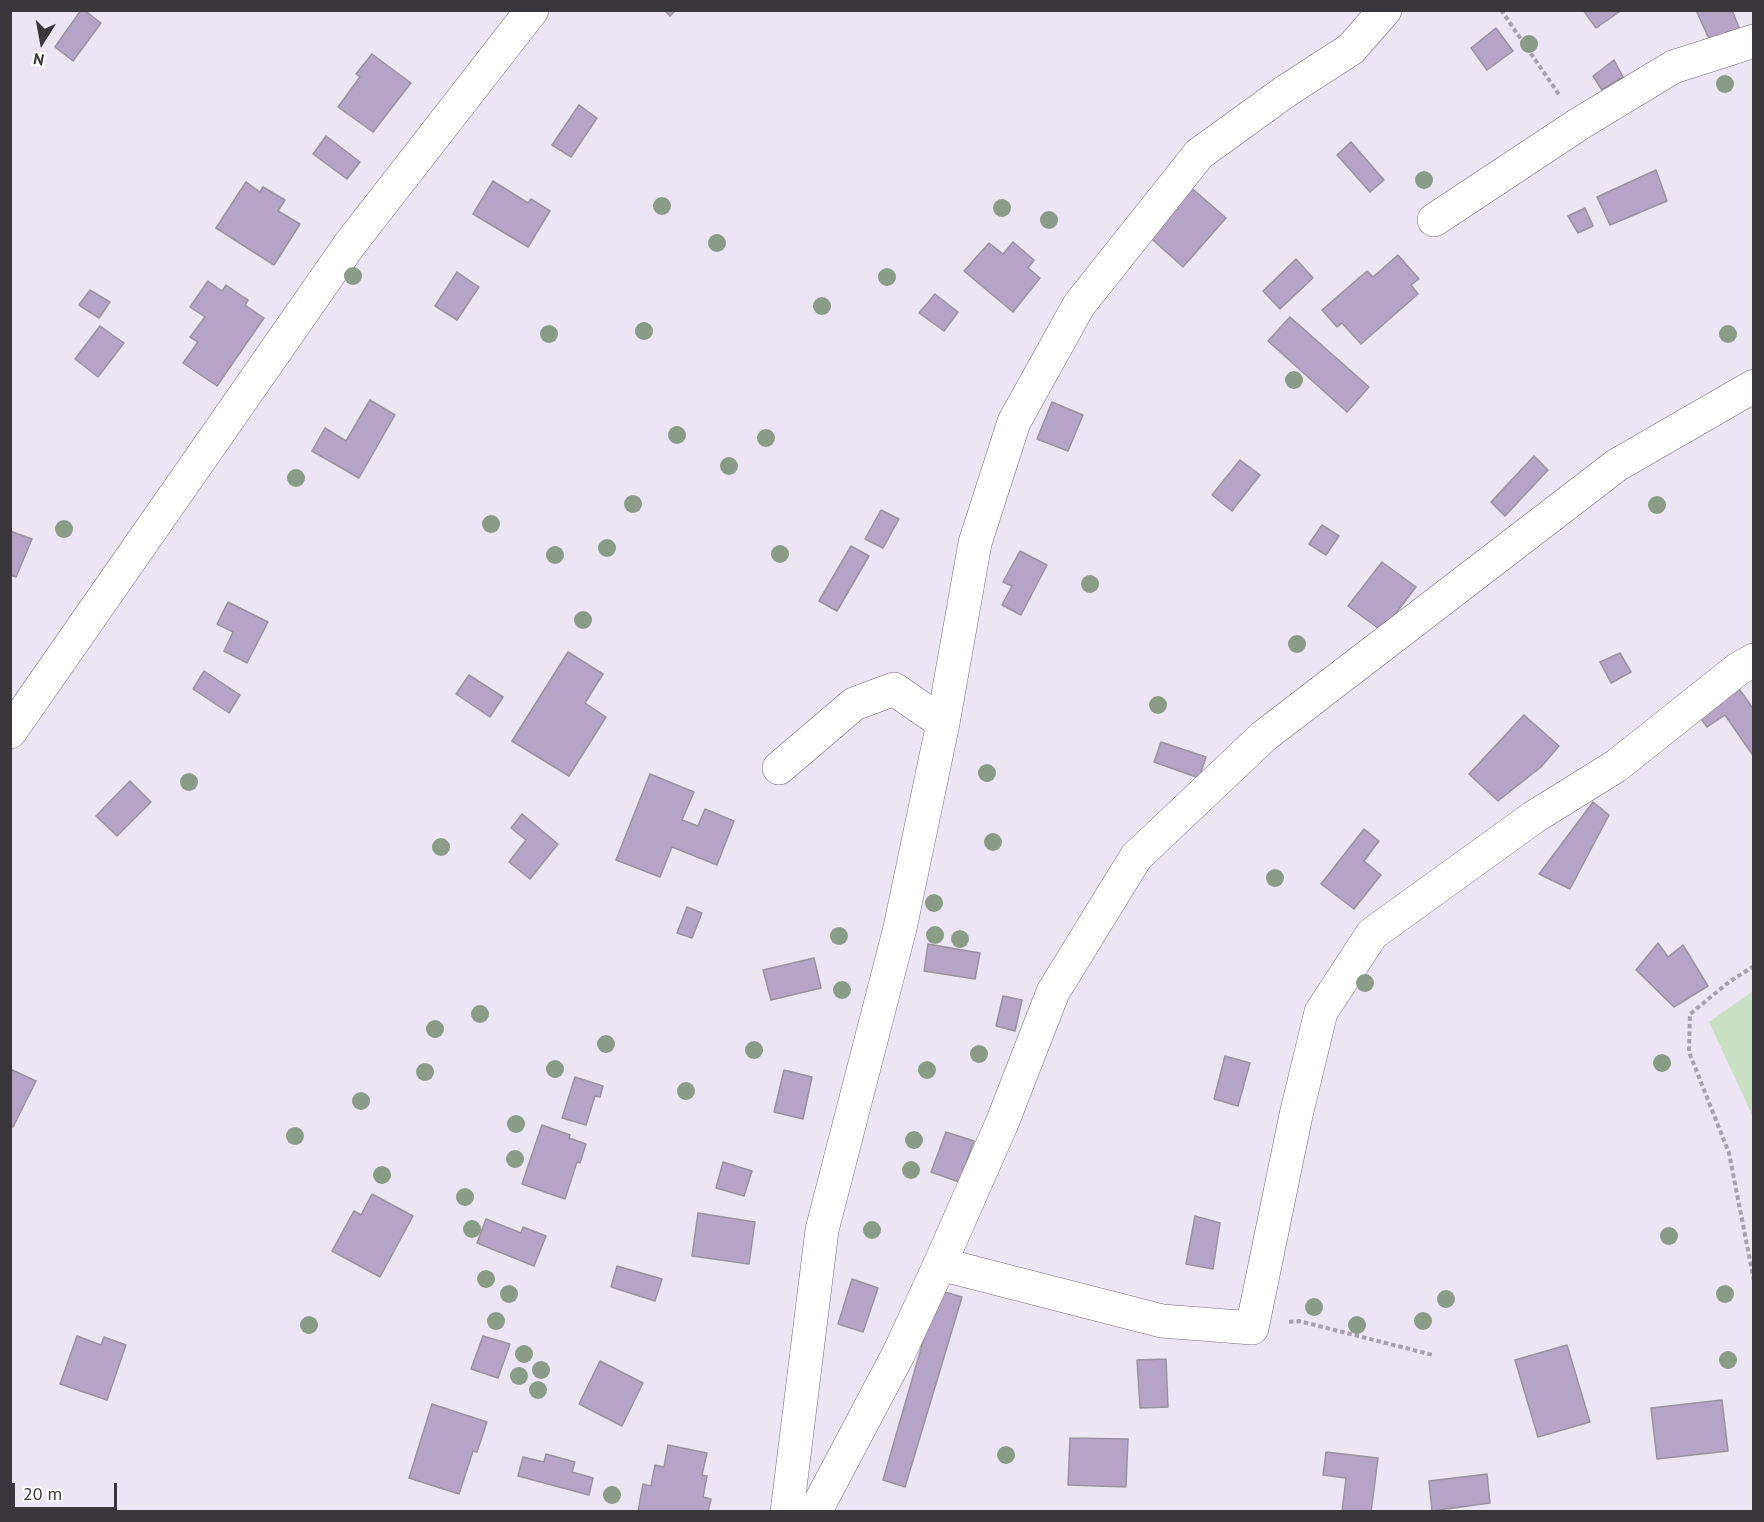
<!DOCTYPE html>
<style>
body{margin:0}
#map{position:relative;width:1764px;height:1522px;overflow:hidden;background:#ece5f3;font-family:"PT Sans",sans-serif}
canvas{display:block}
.frame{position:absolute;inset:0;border:12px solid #39373c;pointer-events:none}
.north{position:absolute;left:12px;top:12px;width:60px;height:60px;-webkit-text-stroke:4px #fff;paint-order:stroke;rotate:191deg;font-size:16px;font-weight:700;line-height:24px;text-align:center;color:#39373c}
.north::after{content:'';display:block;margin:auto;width:21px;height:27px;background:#39373c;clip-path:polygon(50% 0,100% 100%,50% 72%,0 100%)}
.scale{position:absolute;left:12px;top:1483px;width:105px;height:27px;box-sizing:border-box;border:3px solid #39373c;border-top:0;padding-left:8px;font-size:18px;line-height:21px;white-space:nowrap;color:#39373c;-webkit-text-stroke:4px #fff;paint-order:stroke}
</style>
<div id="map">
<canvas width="1764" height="1522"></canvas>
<div class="frame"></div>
<div class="north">N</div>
<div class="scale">20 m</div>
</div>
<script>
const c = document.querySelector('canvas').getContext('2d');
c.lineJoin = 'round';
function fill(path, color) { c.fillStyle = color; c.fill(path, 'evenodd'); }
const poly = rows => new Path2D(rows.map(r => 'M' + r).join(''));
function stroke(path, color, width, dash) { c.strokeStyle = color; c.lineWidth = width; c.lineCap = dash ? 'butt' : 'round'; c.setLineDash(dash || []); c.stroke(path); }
const green = poly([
 [1753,991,1753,1117,1709,1022]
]);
const building = poly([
 [81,10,84,10,101,23,73,61,55,47,81,10],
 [664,10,676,10,670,16,664,10],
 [1583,10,1622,10,1596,28,1583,10],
 [1696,10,1732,10,1740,30,1710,41,1696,10],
 [1496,28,1513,51,1487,70,1471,48,1496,28],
 [372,54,411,83,373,132,338,107,360,77,356,74,372,54],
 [1614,60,1623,77,1602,90,1593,76,1614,60],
 [579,105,597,118,571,157,552,145,579,105],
 [326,136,360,162,347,179,313,154,326,136],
 [1351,142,1384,180,1370,192,1337,155,1351,142],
 [1656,170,1667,201,1610,225,1597,197,1656,170],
 [493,181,528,203,531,199,550,211,528,247,473,214,493,181],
 [246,182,260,192,263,187,285,200,278,211,300,224,274,265,216,228,246,182],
 [1187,184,1226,218,1183,267,1144,232,1187,184],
 [1585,208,1593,226,1578,233,1568,216,1585,208],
 [1013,242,1034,260,1028,268,1040,278,1013,312,964,271,989,243,1003,254,1013,242],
 [1398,255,1419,279,1411,285,1418,294,1361,344,1342,323,1337,327,1322,310,1367,271,1373,277,1398,255],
 [1296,259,1313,278,1280,309,1263,291,1296,259],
 [457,272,479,287,457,320,435,306,457,272],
 [208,281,222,291,226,285,248,300,245,305,264,318,217,386,183,363,198,342,190,337,205,317,190,307,208,281],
 [90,290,110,302,99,318,79,305,90,290],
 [935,294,958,312,944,331,919,313,935,294],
 [1290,317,1369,387,1347,412,1268,341,1290,317],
 [100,326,124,343,98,377,75,359,100,326],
 [370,400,395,415,359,478,312,451,325,428,346,441,370,400],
 [1052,402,1083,415,1068,451,1037,439,1052,402],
 [1534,456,1548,470,1505,516,1491,502,1534,456],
 [1240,460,1260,475,1232,511,1212,495,1240,460],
 [881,510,899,519,883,548,865,539,881,510],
 [1322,525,1339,536,1326,555,1309,544,1322,525],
 [10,531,32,539,16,577,10,575,10,531],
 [851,546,869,556,837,611,819,601,851,546],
 [1020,551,1047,565,1021,615,1002,605,1012,586,1003,582,1020,551],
 [1382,562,1416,587,1382,631,1348,606,1382,562],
 [228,602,268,622,247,663,224,651,233,632,217,624,228,602],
 [568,652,603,674,585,703,606,717,569,776,512,741,568,652],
 [1620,653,1631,672,1611,683,1600,662,1620,653],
 [204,671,240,695,229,713,193,689,204,671],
 [469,675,503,697,490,717,456,694,469,675],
 [1735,683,1754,710,1754,757,1725,715,1707,727,1695,710,1735,683],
 [1524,715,1559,746,1541,767,1498,801,1469,774,1524,715],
 [1161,742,1206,757,1199,778,1154,762,1161,742],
 [650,774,694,792,682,820,698,826,705,809,734,821,717,865,672,847,660,877,616,860,650,774],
 [130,781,151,802,117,836,96,816,130,781],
 [1593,802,1609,815,1570,889,1539,874,1593,802],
 [522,814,558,844,530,879,509,862,526,840,511,828,522,814],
 [1364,829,1379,841,1364,861,1381,875,1354,909,1321,884,1364,829],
 [687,907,702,913,692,938,677,933,687,907],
 [1658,943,1668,957,1683,945,1708,986,1674,1007,1636,970,1658,943],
 [928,944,980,953,975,979,924,971,928,944],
 [814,958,821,988,771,1000,763,970,814,958],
 [1003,996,1022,1000,1015,1031,996,1026,1003,996],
 [1225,1056,1250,1063,1238,1106,1214,1099,1225,1056],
 [10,1069,36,1081,13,1127,10,1126,10,1069],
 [784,1070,812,1077,803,1119,774,1112,784,1070],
 [575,1077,603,1086,600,1097,595,1096,586,1125,562,1118,575,1077],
 [542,1125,570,1135,569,1138,586,1144,580,1163,577,1162,565,1199,522,1184,542,1125],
 [946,1132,974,1141,959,1182,931,1172,946,1132],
 [723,1162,752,1171,744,1196,716,1188,723,1162],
 [372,1194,413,1216,380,1277,332,1251,354,1211,361,1215,372,1194],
 [698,1213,755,1222,749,1264,692,1256,698,1213],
 [1195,1216,1220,1223,1213,1269,1186,1264,1195,1216],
 [486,1219,521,1233,523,1227,546,1236,534,1266,477,1243,486,1219],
 [617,1266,662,1279,655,1301,611,1287,617,1266],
 [852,1279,878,1288,863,1332,838,1324,852,1279],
 [938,1290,962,1297,905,1487,883,1480,938,1290],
 [77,1336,101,1345,104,1337,126,1345,107,1400,60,1384,77,1336],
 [483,1336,510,1344,498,1378,471,1369,483,1336],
 [1567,1345,1590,1422,1538,1437,1515,1360,1567,1345],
 [1166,1359,1168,1407,1140,1408,1137,1360,1166,1359],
 [600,1361,643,1383,622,1426,579,1404,600,1361],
 [1722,1400,1728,1451,1657,1459,1651,1408,1722,1400],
 [432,1404,487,1422,477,1452,473,1451,459,1494,409,1478,432,1404],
 [1070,1438,1128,1439,1126,1487,1068,1485,1070,1438],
 [668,1445,707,1453,702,1475,707,1476,703,1497,711,1499,708,1512,638,1512,643,1484,651,1486,655,1465,664,1467,668,1445],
 [1326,1452,1378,1458,1371,1512,1342,1512,1346,1478,1323,1475,1326,1452],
 [546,1454,575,1462,572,1472,593,1478,589,1495,518,1476,523,1457,544,1462,546,1454],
 [1487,1474,1490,1503,1432,1511,1429,1481,1487,1474]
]);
const path = poly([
 [1501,10,1560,96],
 [1754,966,1729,982,1690,1014,1689,1052,1729,1153,1754,1281],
 [1289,1322,1299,1321,1433,1355]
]);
const street = poly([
 [1434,220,1579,124,1673,67,1754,41],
 [10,732,350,244,532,10],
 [779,768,854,704,894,689,943,723],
 [940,1264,1162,1321,1252,1328,1296,1115,1321,1012,1372,934,1534,817,1616,766,1738,669,1754,660],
 [787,1512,822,1230,900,928,943,723,975,543,1014,422,1079,305,1199,154,1286,91,1351,49,1385,10],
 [815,1512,899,1353,940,1264,1002,1123,1053,992,1136,857,1264,736,1617,465,1754,386]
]);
const trees = [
 [1529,44],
 [1725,84],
 [1424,180],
 [662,206],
 [1002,208],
 [1049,220],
 [717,243],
 [353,276],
 [887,277],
 [822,306],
 [644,331],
 [549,334],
 [1728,334],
 [1294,380],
 [677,435],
 [766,438],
 [729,466],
 [296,478],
 [633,504],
 [1657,505],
 [491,524],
 [64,529],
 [607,548],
 [780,554],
 [555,555],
 [1090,584],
 [583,620],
 [1297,644],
 [1158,705],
 [987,773],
 [189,782],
 [993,842],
 [441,847],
 [1275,878],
 [934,903],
 [935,935],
 [839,936],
 [960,939],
 [1365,983],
 [842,990],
 [480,1014],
 [435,1029],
 [606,1044],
 [754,1050],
 [979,1054],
 [1662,1063],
 [555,1069],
 [927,1070],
 [425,1072],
 [686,1091],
 [361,1101],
 [516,1124],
 [295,1136],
 [914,1140],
 [515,1159],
 [911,1170],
 [382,1175],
 [465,1197],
 [472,1229],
 [872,1230],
 [1669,1236],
 [486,1279],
 [509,1294],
 [1725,1294],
 [1446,1299],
 [1314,1307],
 [496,1321],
 [1423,1321],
 [309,1325],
 [1357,1325],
 [524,1354],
 [1728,1360],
 [541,1370],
 [519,1376],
 [538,1390],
 [1006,1455],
 [612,1495]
];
fill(green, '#c9e1c2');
fill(building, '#b6a4c7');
stroke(building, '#9993a0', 1.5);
stroke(street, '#716b77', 34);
stroke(path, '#a6a1ac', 4, [4.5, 3]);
stroke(street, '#fff', 33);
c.fillStyle = '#8a9b88';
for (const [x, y] of trees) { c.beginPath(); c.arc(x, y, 9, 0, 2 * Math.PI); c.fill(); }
</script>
